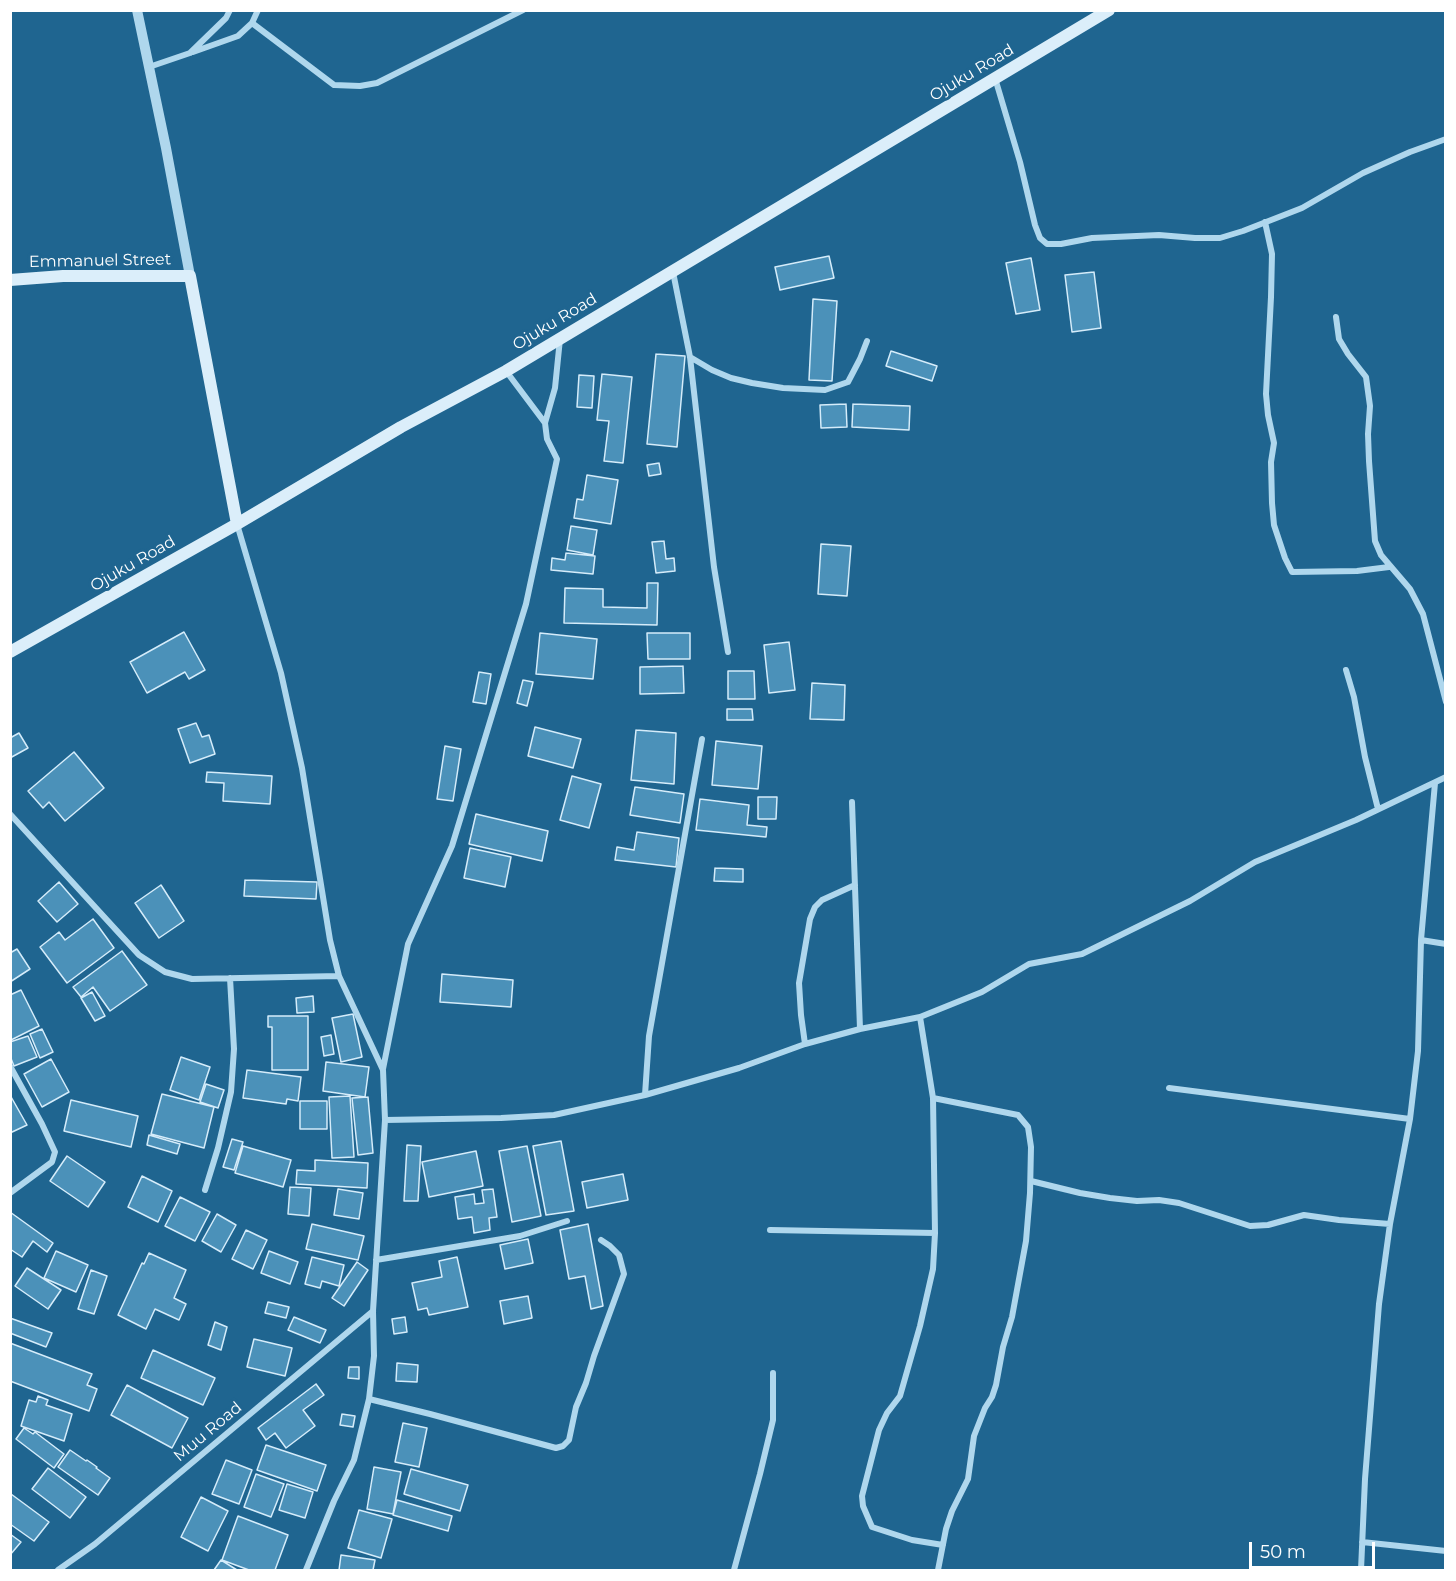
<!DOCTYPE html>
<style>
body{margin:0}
#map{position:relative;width:1456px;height:1581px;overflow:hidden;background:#1f6590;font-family:Montserrat,sans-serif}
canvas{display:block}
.frame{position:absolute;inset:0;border:12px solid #fff;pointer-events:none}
.scale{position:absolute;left:1249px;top:1542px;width:126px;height:27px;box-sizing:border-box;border:3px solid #fff;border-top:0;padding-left:8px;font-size:18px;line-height:21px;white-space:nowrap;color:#fff;-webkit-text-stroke:4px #1f6590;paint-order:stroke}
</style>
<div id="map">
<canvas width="1456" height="1581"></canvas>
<div class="frame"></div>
<div class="scale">50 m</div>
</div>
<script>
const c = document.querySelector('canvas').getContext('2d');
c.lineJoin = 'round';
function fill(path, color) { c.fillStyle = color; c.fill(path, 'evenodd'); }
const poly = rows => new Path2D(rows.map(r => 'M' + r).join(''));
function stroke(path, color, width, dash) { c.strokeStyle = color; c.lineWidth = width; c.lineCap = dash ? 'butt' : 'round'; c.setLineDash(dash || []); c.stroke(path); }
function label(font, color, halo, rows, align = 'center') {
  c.font = font + ' Montserrat,sans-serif'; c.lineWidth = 6; c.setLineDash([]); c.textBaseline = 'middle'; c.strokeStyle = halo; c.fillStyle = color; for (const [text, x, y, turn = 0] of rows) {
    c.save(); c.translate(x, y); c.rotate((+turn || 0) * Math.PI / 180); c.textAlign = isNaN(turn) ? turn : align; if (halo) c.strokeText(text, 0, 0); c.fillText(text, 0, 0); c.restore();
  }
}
const building = poly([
 [829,256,834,278,780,290,775,267,829,256],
 [1031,258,1040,310,1016,314,1006,263,1031,258],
 [1094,272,1101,328,1072,332,1065,275,1094,272],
 [813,299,837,301,832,381,809,380,813,299],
 [891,351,937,366,932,381,886,366,891,351],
 [656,354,685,356,677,447,647,444,656,354],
 [602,374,632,377,623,463,604,461,609,421,597,420,602,374],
 [579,375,594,376,592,408,577,407,579,375],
 [846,404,847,427,821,428,820,405,846,404],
 [853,404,910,406,909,430,852,427,853,404],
 [659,463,661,474,649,476,647,465,659,463],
 [587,475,618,480,611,524,574,518,577,499,583,500,587,475],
 [571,526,597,530,593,555,567,550,571,526],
 [664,541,666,559,674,558,675,571,656,573,652,542,664,541],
 [821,544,851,546,847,596,818,594,821,544],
 [566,553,595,556,593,574,551,570,552,558,565,560,566,553],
 [647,583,658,583,657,625,564,623,565,588,603,589,603,607,647,608,647,583],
 [184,632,205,670,189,679,185,672,147,693,130,662,184,632],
 [540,633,597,639,593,679,536,674,540,633],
 [647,633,690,633,690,659,648,659,647,633],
 [789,642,795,690,769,693,764,645,789,642],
 [683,666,684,693,640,694,640,667,683,666],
 [728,671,754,671,755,699,728,699,728,671],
 [479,672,491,674,486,704,473,702,479,672],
 [523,680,533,682,527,706,517,703,523,680],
 [812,683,845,685,844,720,810,719,812,683],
 [727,709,752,709,753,720,727,720,727,709],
 [196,723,202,737,209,735,215,754,190,763,178,729,196,723],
 [535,727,581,739,573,768,528,756,535,727],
 [636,730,676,733,674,784,631,780,636,730],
 [19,733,28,748,10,758,10,738,19,733],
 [716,741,762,746,758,789,712,785,716,741],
 [445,746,461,749,453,801,437,799,445,746],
 [74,752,104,788,65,821,49,802,43,808,28,791,74,752],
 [207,772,272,776,270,804,223,801,224,783,206,782,207,772],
 [572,776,601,784,589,828,560,820,572,776],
 [635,787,684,794,680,823,630,815,635,787],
 [758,797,777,797,776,819,758,819,758,797],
 [700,799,749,805,747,825,767,827,766,837,696,830,700,799],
 [476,814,548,831,542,861,469,844,476,814],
 [637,832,679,838,676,867,615,860,617,847,634,850,637,832],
 [470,848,511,857,505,887,464,878,470,848],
 [715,868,743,869,743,882,714,881,715,868],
 [245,880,317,882,316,899,244,896,245,880],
 [59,882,78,904,57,922,38,901,59,882],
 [161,885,184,921,159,938,135,903,161,885],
 [93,919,114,948,67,983,40,947,59,932,65,940,93,919],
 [17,949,30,969,10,982,10,953,17,949],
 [122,951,147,985,110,1011,93,987,81,997,73,987,122,951],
 [442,974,513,980,511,1007,440,1002,442,974],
 [21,990,39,1026,11,1040,10,995,21,990],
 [92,992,105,1016,95,1021,81,998,92,992],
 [313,996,314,1012,297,1013,296,998,313,996],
 [353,1014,362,1057,341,1062,332,1018,353,1014],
 [268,1016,308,1016,308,1070,272,1070,272,1027,268,1027,268,1016],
 [42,1029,53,1052,40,1058,30,1034,42,1029],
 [331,1035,334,1054,324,1056,321,1037,331,1035],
 [28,1036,37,1057,14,1066,10,1056,10,1042,28,1036],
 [181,1057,210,1067,199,1100,170,1090,181,1057],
 [51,1059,69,1092,42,1107,24,1074,51,1059],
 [326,1062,369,1067,365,1097,323,1091,326,1062],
 [247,1070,301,1077,298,1101,287,1099,286,1104,243,1098,247,1070],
 [206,1084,224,1090,218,1108,200,1102,206,1084],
 [162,1094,214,1107,204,1148,151,1134,162,1094],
 [10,1095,27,1125,10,1133,10,1095],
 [350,1096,354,1157,332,1158,329,1097,350,1096],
 [368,1097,373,1153,358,1155,352,1098,368,1097],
 [71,1100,138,1116,131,1147,64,1131,71,1100],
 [300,1101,327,1101,327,1129,300,1129,300,1101],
 [149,1135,180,1144,177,1154,147,1145,149,1135],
 [232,1139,243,1142,234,1170,223,1167,232,1139],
 [561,1141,574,1211,546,1215,533,1146,561,1141],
 [407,1145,421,1146,418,1201,404,1201,407,1145],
 [243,1146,291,1160,283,1187,235,1173,243,1146],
 [527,1146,541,1216,512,1222,499,1151,527,1146],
 [476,1151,483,1186,429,1197,422,1162,476,1151],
 [67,1156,105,1182,88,1207,50,1181,67,1156],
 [315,1160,368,1163,367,1188,296,1184,297,1170,315,1171,315,1160],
 [623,1174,628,1200,587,1208,582,1182,623,1174],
 [142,1176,172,1191,158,1222,128,1207,142,1176],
 [290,1187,311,1188,309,1216,288,1214,290,1187],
 [338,1189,363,1193,359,1219,334,1215,338,1189],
 [493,1189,497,1217,489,1218,490,1230,474,1233,472,1217,458,1219,455,1197,474,1194,475,1204,484,1203,482,1190,493,1189],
 [180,1197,210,1212,195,1241,165,1226,180,1197],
 [10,1212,53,1243,47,1252,33,1241,22,1257,10,1249,10,1212],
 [217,1214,236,1225,221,1252,202,1241,217,1214],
 [312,1224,364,1236,358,1260,306,1249,312,1224],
 [588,1224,603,1306,591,1309,585,1276,569,1279,560,1230,588,1224],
 [246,1230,267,1240,253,1269,232,1259,246,1230],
 [528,1239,533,1263,505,1269,500,1245,528,1239],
 [56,1251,88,1265,76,1292,44,1278,56,1251],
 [269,1251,298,1262,290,1284,261,1273,269,1251],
 [149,1253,186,1270,174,1298,186,1304,179,1320,155,1309,146,1329,118,1315,142,1263,144,1264,149,1253],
 [312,1257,344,1265,339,1286,322,1281,320,1288,305,1284,312,1257],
 [457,1257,468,1307,429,1315,427,1308,418,1310,412,1283,442,1277,439,1261,457,1257],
 [357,1262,368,1270,344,1306,332,1298,357,1262],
 [27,1268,61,1290,48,1309,15,1286,27,1268],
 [91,1270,107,1276,94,1314,78,1309,91,1270],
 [528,1296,532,1318,504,1324,500,1301,528,1296],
 [268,1302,289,1307,286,1318,265,1313,268,1302],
 [294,1317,326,1330,320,1343,288,1330,294,1317],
 [405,1317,407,1332,394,1334,392,1319,405,1317],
 [10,1318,52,1333,46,1347,10,1333,10,1318],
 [215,1322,227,1327,221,1350,208,1345,215,1322],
 [254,1339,292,1348,285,1376,247,1367,254,1339],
 [10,1343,92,1374,87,1385,97,1389,89,1411,10,1381,10,1343],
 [153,1350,215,1378,203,1405,141,1378,153,1350],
 [397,1363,418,1365,417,1382,396,1381,397,1363],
 [349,1367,359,1367,359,1379,348,1378,349,1367],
 [316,1384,324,1395,303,1410,315,1426,286,1448,275,1433,266,1440,258,1428,316,1384],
 [127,1385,188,1418,172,1448,111,1415,127,1385],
 [38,1396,48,1400,46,1405,72,1414,64,1441,21,1426,29,1400,36,1402,38,1396],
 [342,1414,355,1416,353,1427,340,1425,342,1414],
 [403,1423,427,1428,419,1467,395,1462,403,1423],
 [24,1428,33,1434,35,1432,64,1454,54,1468,16,1439,24,1428],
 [266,1445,326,1465,317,1491,257,1470,266,1445],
 [70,1450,86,1461,87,1460,97,1467,96,1468,110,1478,98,1495,58,1467,70,1450],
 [226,1460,252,1470,239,1504,212,1494,226,1460],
 [374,1467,401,1472,393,1514,367,1509,374,1467],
 [48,1468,86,1497,70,1518,32,1489,48,1468],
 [411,1469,468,1485,460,1511,404,1494,411,1469],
 [256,1474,284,1484,271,1517,244,1507,256,1474],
 [287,1484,313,1492,305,1518,279,1510,287,1484],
 [11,1494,49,1522,34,1541,10,1524,11,1494],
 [201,1497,228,1511,208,1551,181,1537,201,1497],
 [397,1500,452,1516,448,1531,393,1515,397,1500],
 [359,1510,392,1519,381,1558,348,1548,359,1510],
 [238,1516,288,1535,275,1570,249,1570,222,1560,238,1516],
 [10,1534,21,1542,10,1555,10,1534],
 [341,1555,375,1560,373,1570,339,1570,341,1555],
 [221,1560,237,1570,214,1570,221,1560]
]);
const minor = poly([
 [252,23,334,85,360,86,377,83,523,10],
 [193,52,238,36,252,23,258,10],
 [149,67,190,53,226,18,230,10],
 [995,78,1020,162,1035,225,1040,238,1047,244,1061,244,1092,238,1159,235,1195,238,1220,238,1243,231,1302,208,1363,173,1410,152,1446,139],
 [1265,222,1272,254,1271,297,1266,394,1268,415,1274,443,1271,462,1272,503,1274,525,1285,558,1292,572,1357,571,1389,567],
 [673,272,690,357,714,567,728,652],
 [1336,317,1339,339,1348,354,1366,377,1370,406,1368,434,1369,461,1375,541,1381,555,1410,589,1423,614,1446,702],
 [690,357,712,370,731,378,752,383,783,388,825,390,848,382,860,359,867,341],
 [545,423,555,388,560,339],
 [237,524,281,673,302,768,330,940,339,976,383,1070,385,1120,373,1311,374,1356,369,1399,354,1460,334,1501,306,1570],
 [1346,670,1354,697,1365,757,1378,809],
 [852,802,860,1029],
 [10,814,139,955,165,972,192,979,339,976],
 [1421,940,1446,944],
 [920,1017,933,1098,935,1233,933,1269,920,1326,900,1396,887,1413,879,1430,862,1496,863,1506,872,1527,912,1540,943,1545],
 [805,1044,801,1015,799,983,810,919,815,907,822,900,855,885],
 [10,1066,42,1124,55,1152,52,1162,10,1193],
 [383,1069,408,944,452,846,526,604,557,459,547,439,545,423,506,371],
 [1169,1088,1410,1119],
 [645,1095,649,1036,702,739],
 [933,1098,1018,1115,1028,1127,1031,1147,1030,1193,1026,1241,1012,1317,1003,1347,996,1385,992,1397,985,1408,974,1436,968,1479,952,1511,946,1529,938,1570],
 [385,1120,501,1118,554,1115,645,1095,739,1068,805,1044,860,1029,920,1017,982,992,1029,964,1082,954,1190,901,1255,862,1356,820,1446,777],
 [1031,1181,1080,1193,1110,1198,1137,1201,1159,1200,1179,1203,1250,1226,1268,1225,1304,1215,1339,1220,1390,1224],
 [205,1190,218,1148,231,1092,234,1049,230,978],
 [770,1230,935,1233],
 [376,1260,520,1236,567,1221],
 [369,1399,430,1414,556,1448,563,1446,569,1440,576,1407,586,1383,594,1356,624,1274,619,1255,610,1246,601,1240],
 [1362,1542,1446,1551],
 [58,1570,95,1544,373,1311],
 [734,1570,760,1474,773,1420,773,1373],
 [1361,1570,1365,1479,1379,1304,1390,1224,1410,1119,1418,1051,1421,940,1435,783]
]);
const tertiary = poly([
 [137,10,166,148,190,276]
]);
const secondary = poly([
 [10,280,63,276,190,276,237,524],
 [10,652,237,524,401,427,506,371,1109,10]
]);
const streetNames = [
 ["Ojuku Road",972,73,-31],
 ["Emmanuel Street",100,261,-1],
 ["Ojuku Road",555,322,-31],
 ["Ojuku Road",133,564,-30],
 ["Muu Road",208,1432,-40]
];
fill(building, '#4b91b9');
stroke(building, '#d5ecfa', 1.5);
stroke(minor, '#afd7ed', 6);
stroke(tertiary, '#afd7ed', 10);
stroke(secondary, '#dbeefa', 12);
label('16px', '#fff', '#1f6590', streetNames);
</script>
